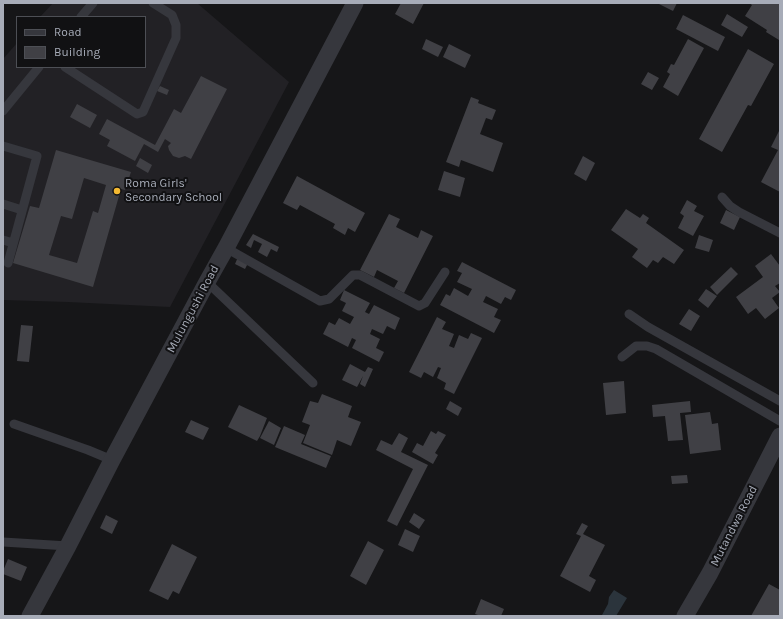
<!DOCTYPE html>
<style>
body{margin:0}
#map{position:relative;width:783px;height:619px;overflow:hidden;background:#161618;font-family:Karla,sans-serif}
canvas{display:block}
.frame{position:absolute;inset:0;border:4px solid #a7acb8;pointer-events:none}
.legend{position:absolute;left:16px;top:16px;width:130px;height:52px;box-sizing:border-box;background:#111113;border:1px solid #4d4f55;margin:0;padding:5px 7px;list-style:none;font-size:12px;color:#a7acb8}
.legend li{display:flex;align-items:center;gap:8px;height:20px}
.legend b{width:20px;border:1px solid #4d4f55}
</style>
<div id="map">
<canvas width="783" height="619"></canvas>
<div class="frame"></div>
<ul class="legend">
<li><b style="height:5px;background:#36373d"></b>Road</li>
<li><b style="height:11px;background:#404045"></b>Building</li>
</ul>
</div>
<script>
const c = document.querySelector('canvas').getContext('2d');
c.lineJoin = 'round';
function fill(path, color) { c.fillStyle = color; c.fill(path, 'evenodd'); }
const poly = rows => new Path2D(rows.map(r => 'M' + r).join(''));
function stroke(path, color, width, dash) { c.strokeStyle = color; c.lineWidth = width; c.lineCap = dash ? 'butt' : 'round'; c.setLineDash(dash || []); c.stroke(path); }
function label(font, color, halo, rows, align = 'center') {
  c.font = font + ' Karla,sans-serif'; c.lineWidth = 4; c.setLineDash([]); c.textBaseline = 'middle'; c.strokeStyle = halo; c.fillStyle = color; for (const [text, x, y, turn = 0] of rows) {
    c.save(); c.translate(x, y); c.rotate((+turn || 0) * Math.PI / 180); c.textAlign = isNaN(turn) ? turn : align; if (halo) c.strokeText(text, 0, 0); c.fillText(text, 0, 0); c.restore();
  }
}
const built = poly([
 [53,3,197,3,289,82,170,307,68,302,3,300,3,59,17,43,17,67,145,67,145,17,40,17]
]);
const water = poly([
 [614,590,627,598,616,616,604,616,602,615,608,604,609,597]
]);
const building = poly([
 [401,3,424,3,413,24,395,14],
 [657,3,677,3,673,11],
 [749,3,779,3,780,4,780,38,779,40,766,32,767,30,745,16,752,5],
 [727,14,748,27,742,37,721,25],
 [683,15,725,37,718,51,676,29],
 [426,39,443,47,438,57,422,49],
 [688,39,704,48,678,96,663,87,670,74,667,72,671,64,674,65],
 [449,44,471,55,465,68,443,57],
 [748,49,774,64,751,106,748,105,722,152,699,139],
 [648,72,659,78,652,90,641,84],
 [201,76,227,89,191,159,185,156,179,158,173,156,169,150,168,146,171,143,165,139,158,152,144,144,135,161,107,146,110,140,99,134,107,119,155,145,174,109,181,113],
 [160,86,169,90,167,95,157,91],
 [471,97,479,100,478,103,496,110,492,120,486,118,480,134,503,143,493,172,461,160,459,167,446,162],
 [77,104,97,115,90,128,70,117],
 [780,129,780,192,761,182,778,150,771,147],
 [56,150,131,172,125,190,121,189,93,287,13,263,30,206,39,208],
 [84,178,106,185,98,213,93,211,77,263,49,255,61,216,72,219],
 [583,156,595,163,586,181,574,174],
 [140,158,152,165,148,173,136,166],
 [444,171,465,178,460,197,438,190],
 [297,176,365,213,355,232,348,228,345,235,333,228,335,224,300,205,297,210,283,203],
 [687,200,697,206,694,211,704,216,693,236,678,228,684,216,680,213],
 [626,209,640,218,643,214,649,218,646,223,684,250,674,264,663,257,658,263,653,260,647,268,632,257,638,249,611,230],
 [726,210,740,217,734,230,720,223],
 [389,214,400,219,396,227,418,238,421,230,433,236,404,293,394,288,398,281,377,270,374,277,360,270],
 [253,234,279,247,277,252,271,249,267,257,258,252,262,244,254,240,251,248,246,245],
 [699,235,713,240,709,252,695,248],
 [771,254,780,266,780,283,775,286,780,292,772,298,779,308,765,319,756,308,748,314,736,297,763,277,755,266],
 [238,257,248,263,245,269,235,264],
 [462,262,516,290,511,300,505,297,501,304,486,296,483,302,498,309,494,317,501,320,494,333,440,305,446,294,450,296,454,288,468,296,472,289,457,282,462,273,457,271],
 [731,267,738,274,717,295,710,287],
 [706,289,717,296,708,308,698,300],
 [344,290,370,303,365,312,369,314,374,305,400,318,395,330,387,326,383,334,372,329,370,334,380,339,376,348,384,352,379,362,352,348,356,340,352,338,348,347,323,334,329,322,335,325,339,318,350,324,354,317,342,311,346,303,340,300],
 [689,309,700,316,691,331,679,324],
 [437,317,446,322,442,329,454,334,449,346,454,348,459,335,468,339,471,333,482,338,454,394,444,389,446,383,437,378,441,368,438,367,433,377,424,372,421,378,409,372],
 [21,325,33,326,29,362,17,361],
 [350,364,365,372,368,367,373,369,365,387,360,384,363,376,357,387,342,380],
 [624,381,626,413,606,415,603,383],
 [322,394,352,406,348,417,361,422,351,446,337,440,332,455,303,443,310,425,302,422,310,401,318,403],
 [450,401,462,408,458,416,446,409],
 [690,401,691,412,680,413,683,440,668,441,665,416,653,417,652,405],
 [239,405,267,418,260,436,257,441,228,427],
 [710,412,712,424,718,423,721,450,690,454,685,415],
 [191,420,209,428,203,440,185,432],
 [269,421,281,428,274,445,260,438],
 [284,426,305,435,301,444,331,456,326,468,275,447],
 [431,431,436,434,438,431,446,435,435,453,438,455,433,464,412,452,417,443,423,446],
 [399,433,408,438,401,452,428,465,397,526,387,521,413,469,376,450,381,440,392,445],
 [687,475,688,483,672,484,671,476],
 [414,513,425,520,419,529,409,522],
 [106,515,118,521,112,534,100,528],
 [582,523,588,526,583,534,605,545,589,576,596,580,590,592,560,576,581,536,576,534],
 [405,529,420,536,413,552,398,545],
 [368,541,384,550,366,585,350,576],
 [172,544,197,557,179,594,173,591,168,600,149,591],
 [8,559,27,567,21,581,3,574,3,571],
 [769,584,780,590,780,598,779,600,780,601,780,616,751,616],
 [481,599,504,609,501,616,481,616,475,614]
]);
const service = poly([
 [81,17,93,3],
 [65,67,137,114,143,112,176,38,176,25,172,15,153,3],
 [3,111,39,67],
 [3,146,37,156,8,263],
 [722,197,730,206,739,212,780,233],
 [3,204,22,210],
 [3,240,13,243],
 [226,248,320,301,329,299,353,275,360,275,419,306,425,303,445,272],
 [207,282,313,383],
 [629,314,648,327,780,401],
 [622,357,636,346,647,346,656,349,780,421],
 [14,424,88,450,112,460],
 [3,542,68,546]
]);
const minor = poly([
 [30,616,68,546,112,460,207,282,226,248,355,3],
 [685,616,710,573,780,436]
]);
const markers = [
 [117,191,4,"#f4b831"]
];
const poiNames = [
 ["Roma Girls'",125,184],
 ["Secondary School",125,198]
];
const streetNames = [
 ["Mulungushi Road",193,309,-62],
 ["Mutandwa Road",734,526,-63]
];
fill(built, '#222125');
fill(water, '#2b343c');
fill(building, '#404045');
stroke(service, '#36373d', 9);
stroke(minor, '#36373d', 17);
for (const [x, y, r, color] of markers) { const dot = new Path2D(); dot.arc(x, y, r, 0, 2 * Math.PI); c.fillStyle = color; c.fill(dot); stroke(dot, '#111113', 1.5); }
label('12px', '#a7acb8', '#111113', poiNames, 'left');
label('12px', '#a7acb8', '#111113', streetNames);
</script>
